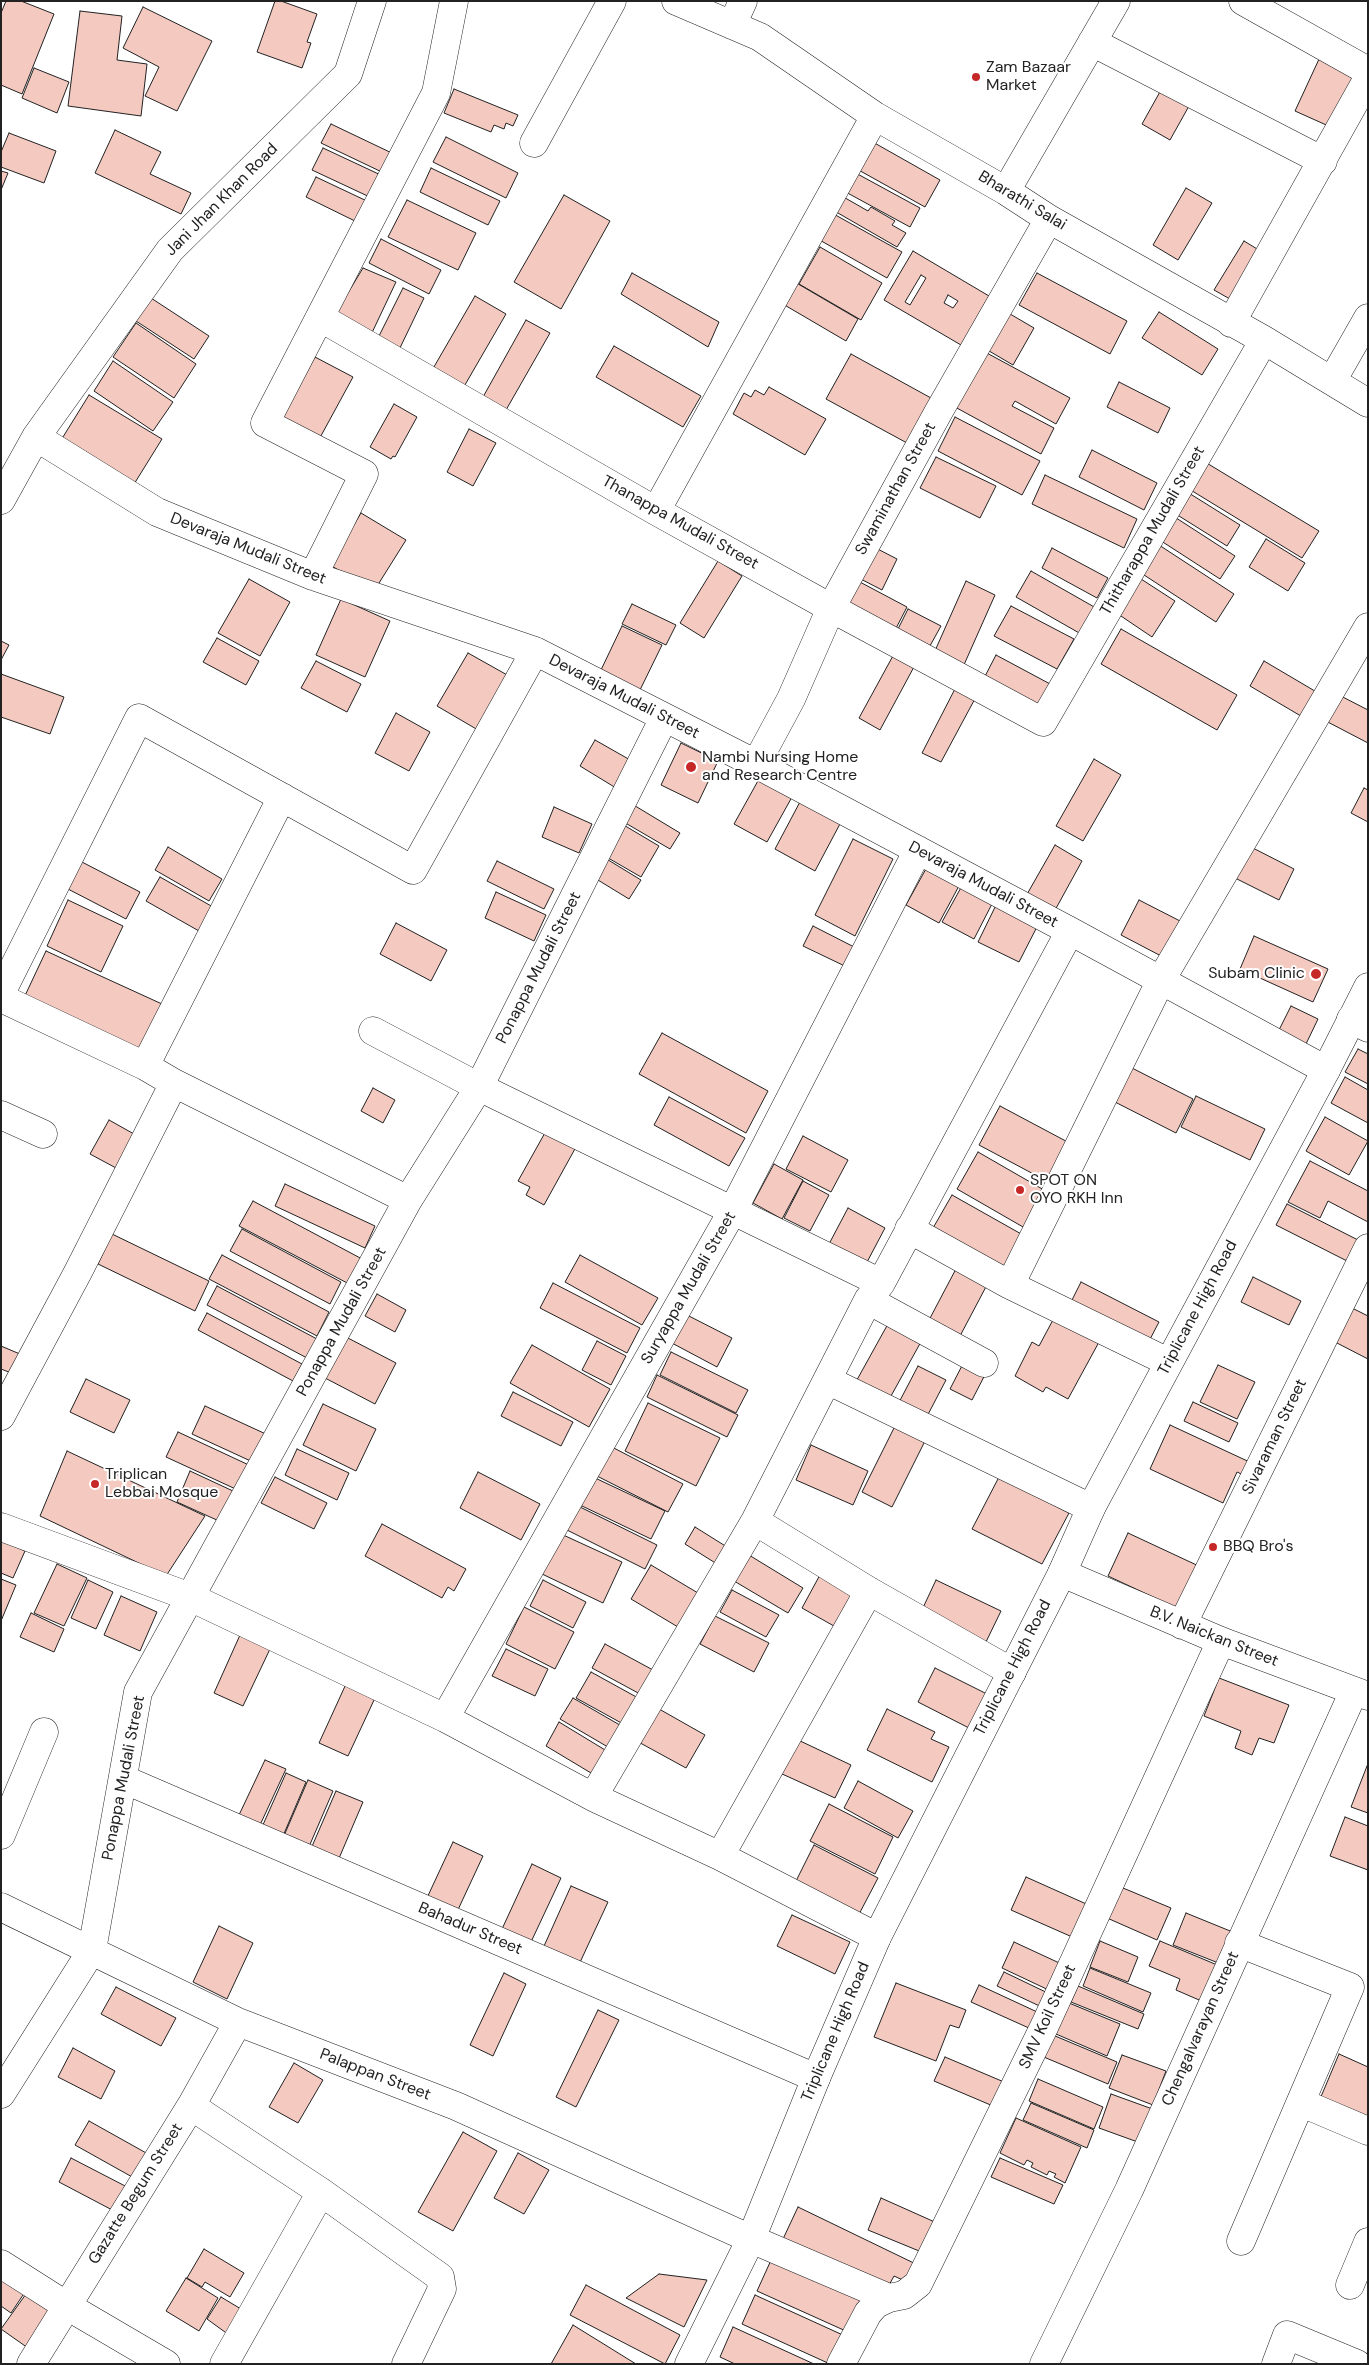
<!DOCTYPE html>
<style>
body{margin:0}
#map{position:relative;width:1369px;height:2365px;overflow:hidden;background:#fff;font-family:"DM Sans",sans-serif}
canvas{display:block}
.frame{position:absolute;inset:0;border:2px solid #222;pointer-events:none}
</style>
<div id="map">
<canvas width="1369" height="2365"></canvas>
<div class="frame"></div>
</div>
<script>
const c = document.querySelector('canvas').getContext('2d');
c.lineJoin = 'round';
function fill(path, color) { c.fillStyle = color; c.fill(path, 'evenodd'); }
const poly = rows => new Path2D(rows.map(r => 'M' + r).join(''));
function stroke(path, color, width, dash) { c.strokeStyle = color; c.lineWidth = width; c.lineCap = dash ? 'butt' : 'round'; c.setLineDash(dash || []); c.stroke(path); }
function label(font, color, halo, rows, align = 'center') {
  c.font = font + ' "DM Sans",sans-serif'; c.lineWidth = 4; c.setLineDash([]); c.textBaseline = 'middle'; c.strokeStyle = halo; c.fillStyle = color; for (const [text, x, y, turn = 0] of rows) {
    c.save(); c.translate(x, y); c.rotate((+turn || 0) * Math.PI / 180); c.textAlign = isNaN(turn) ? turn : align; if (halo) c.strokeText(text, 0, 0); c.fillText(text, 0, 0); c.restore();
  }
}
const building = poly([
 [6,1,21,1,54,14,22,94,1,85,1,13,6,1],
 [275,1,281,1,317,14,307,42,311,43,302,68,257,52,275,1],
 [143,7,212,41,177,111,145,96,159,67,123,48,143,7],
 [80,11,122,16,117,60,147,64,141,116,68,106,80,11],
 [1320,57,1358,75,1333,128,1295,111,1320,57],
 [34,68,69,82,57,113,22,98,34,68],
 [1166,81,1194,97,1170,140,1142,124,1166,81],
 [454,89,518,115,513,126,506,123,504,129,494,125,491,132,444,113,454,89],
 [331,124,396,155,386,174,321,143,331,124],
 [115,130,161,152,150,174,191,193,181,214,95,173,115,130],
 [9,133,56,151,44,183,1,167,1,152,9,133],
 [446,137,518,173,506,198,433,162,446,137],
 [871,141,940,180,925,207,855,168,871,141],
 [323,148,385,177,374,199,312,170,323,148],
 [431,168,500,201,488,225,420,192,431,168],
 [1,171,8,173,1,190,1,171],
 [852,171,920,208,910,227,842,190,852,171],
 [316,177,369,202,359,223,306,197,316,177],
 [1186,188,1212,203,1178,260,1153,245,1186,188],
 [564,195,610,221,561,309,514,282,564,195],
 [840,195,868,211,871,207,895,221,892,225,906,233,897,247,831,209,840,195],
 [407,200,476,233,458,270,388,237,407,200],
 [830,212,902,252,887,278,816,238,830,212],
 [381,239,441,270,429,294,369,263,381,239],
 [1244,241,1267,255,1237,303,1214,290,1244,241],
 [820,247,882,283,861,320,799,284,820,247],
 [913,251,989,296,961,345,884,300,913,251],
 [921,275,926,278,910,305,905,302,921,275],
 [948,295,958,301,953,308,944,303,948,295],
 [363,268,396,282,369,339,334,316,363,268],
 [632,273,719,322,708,347,621,294,632,273],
 [1037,273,1127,321,1110,354,1019,305,1037,273],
 [788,278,858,319,846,341,776,300,788,278],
 [403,288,424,298,398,352,376,342,403,288],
 [475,296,506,314,462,390,431,372,475,296],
 [151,298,209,336,194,359,136,321,151,298],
 [1005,311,1034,328,1013,365,984,348,1005,311],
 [1159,312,1218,349,1202,375,1142,338,1159,312],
 [526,320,550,333,506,410,483,397,526,320],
 [136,323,196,364,174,398,113,357,136,323],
 [614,346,701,396,683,427,596,377,614,346],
 [985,352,1070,398,1056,424,1015,401,1012,406,1054,428,1041,454,955,407,985,352],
 [851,354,931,398,907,443,826,399,851,354],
 [315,357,353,377,316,445,279,424,315,357],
 [113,361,173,402,153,431,94,391,113,361],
 [1119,382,1170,408,1158,433,1107,407,1119,382],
 [769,387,826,419,805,455,733,414,744,393,751,397,755,390,764,395,769,387],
 [89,395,162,439,131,489,58,445,89,395],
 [394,404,417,417,395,457,393,456,391,459,370,447,394,404],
 [955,417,1040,461,1022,495,938,451,955,417],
 [469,429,496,443,473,486,447,472,469,429],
 [1092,450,1157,483,1144,510,1079,477,1092,450],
 [936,457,996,486,980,518,920,488,936,457],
 [1205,462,1319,531,1302,558,1189,489,1205,462],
 [1045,475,1137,519,1124,548,1032,504,1045,475],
 [1184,490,1240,525,1227,546,1171,511,1184,490],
 [361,513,406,540,374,591,330,565,361,513],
 [1170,514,1235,556,1220,579,1155,537,1170,514],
 [1266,539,1305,563,1288,591,1249,567,1266,539],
 [868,544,897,559,882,590,853,575,868,544],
 [1159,545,1234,594,1216,622,1141,573,1159,545],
 [1052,548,1108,578,1097,598,1042,568,1052,548],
 [718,561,742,576,704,638,680,623,718,561],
 [1031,571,1096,608,1081,634,1016,597,1031,571],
 [249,579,290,602,260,656,218,633,249,579],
 [1141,579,1175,601,1152,637,1118,614,1141,579],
 [858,581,907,607,892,636,843,611,858,581],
 [966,581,995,595,963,667,934,653,966,581],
 [341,599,390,621,365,677,316,655,341,599],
 [632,604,676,625,666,645,622,624,632,604],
 [1011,606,1074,639,1057,669,994,636,1011,606],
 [908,609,941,626,926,653,895,635,908,609],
 [622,626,662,645,639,692,600,672,622,626],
 [1121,629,1237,695,1217,730,1101,664,1121,629],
 [217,638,259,661,246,685,203,662,217,638],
 [1,641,9,645,1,660,1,641],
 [468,653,509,676,478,730,437,706,468,653],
 [894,654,915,665,880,730,859,718,894,654],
 [996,655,1052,685,1038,711,982,682,996,655],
 [316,661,361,684,347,712,301,688,316,661],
 [1264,661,1325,697,1311,722,1250,686,1264,661],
 [1,674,64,697,50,734,1,717,1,674],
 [957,685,977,695,941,762,922,753,957,685],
 [1335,693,1368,710,1368,743,1322,719,1335,693],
 [396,713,430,732,409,771,375,753,396,713],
 [595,740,632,761,616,788,580,766,595,740],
 [681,743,718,761,698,803,661,785,681,743],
 [1094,759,1121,775,1083,841,1056,826,1094,759],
 [759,779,792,797,767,842,734,824,759,779],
 [1364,788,1368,790,1368,822,1351,813,1364,788],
 [801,800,841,822,815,871,775,849,801,800],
 [632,804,680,833,670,849,622,821,632,804],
 [554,807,592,824,579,853,542,837,554,807],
 [622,824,659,846,641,877,603,855,622,824],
 [853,839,893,859,855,936,815,915,853,839],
 [1055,845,1082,861,1054,912,1026,896,1055,845],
 [1247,845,1294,869,1279,900,1231,876,1247,845],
 [168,847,222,879,209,901,155,870,168,847],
 [605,858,641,880,629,899,593,877,605,858],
 [80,861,140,892,126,919,66,888,80,861],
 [497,861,554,889,544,909,487,881,497,861],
 [927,867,960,884,939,923,906,905,927,867],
 [160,877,213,907,199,931,146,901,160,877],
 [963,884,994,900,974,939,942,922,963,884],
 [496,892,546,915,534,941,485,918,496,892],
 [68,900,123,926,101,972,47,946,68,900],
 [1139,900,1182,922,1163,957,1121,935,1139,900],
 [998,901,1040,921,1019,962,978,942,998,901],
 [396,923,447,950,431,981,380,954,396,923],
 [813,926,860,950,851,969,803,946,813,926],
 [1254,936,1328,969,1313,1002,1240,969,1254,936],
 [46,951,162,1004,139,1055,22,1002,46,951],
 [1291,1006,1318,1019,1305,1046,1278,1032,1291,1006],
 [662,1033,768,1091,746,1133,639,1074,662,1033],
 [1358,1049,1368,1054,1368,1084,1345,1072,1358,1049],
 [1128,1066,1193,1099,1176,1133,1111,1100,1128,1066],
 [1345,1077,1368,1090,1368,1123,1331,1103,1345,1077],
 [373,1088,395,1100,383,1123,361,1111,373,1088],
 [1196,1096,1265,1129,1250,1160,1181,1127,1196,1096],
 [669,1097,745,1138,729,1166,654,1125,669,1097],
 [1000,1106,1077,1147,1056,1186,979,1145,1000,1106],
 [1325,1117,1368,1141,1349,1175,1306,1151,1325,1117],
 [109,1120,134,1134,116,1168,90,1154,109,1120],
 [546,1131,576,1147,544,1205,526,1195,530,1187,518,1181,546,1131],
 [803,1136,848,1160,831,1192,786,1169,803,1136],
 [978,1152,1051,1194,1030,1231,957,1189,978,1152],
 [1310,1161,1368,1191,1368,1222,1328,1201,1320,1218,1288,1202,1310,1161],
 [774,1164,803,1180,782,1219,753,1203,774,1164],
 [803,1181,829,1195,810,1231,784,1218,803,1181],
 [285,1184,375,1226,365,1248,275,1206,285,1184],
 [952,1195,1023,1235,1001,1275,929,1235,952,1195],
 [253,1201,364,1260,351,1285,239,1226,253,1201],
 [1287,1204,1360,1241,1349,1262,1276,1225,1287,1204],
 [848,1208,885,1228,866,1264,829,1244,848,1208],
 [242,1229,341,1282,330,1304,230,1251,242,1229],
 [112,1234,209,1281,195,1311,98,1264,112,1234],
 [222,1255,329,1312,317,1336,209,1279,222,1255],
 [580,1255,658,1298,642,1325,565,1282,580,1255],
 [957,1267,988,1283,960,1336,929,1320,957,1267],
 [1253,1277,1301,1301,1289,1325,1241,1302,1253,1277],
 [1081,1282,1159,1322,1147,1345,1070,1304,1081,1282],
 [553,1283,640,1328,627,1353,540,1308,553,1283],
 [217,1286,317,1339,307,1358,207,1305,217,1286],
 [377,1294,406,1310,395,1332,365,1316,377,1294],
 [1352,1308,1368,1316,1368,1359,1335,1342,1352,1308],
 [207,1313,302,1364,293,1381,198,1330,207,1313],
 [685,1314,732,1338,717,1367,670,1342,685,1314],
 [1054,1318,1099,1342,1068,1399,1046,1387,1043,1392,1015,1376,1032,1342,1039,1346,1054,1318],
 [889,1322,922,1340,886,1405,853,1387,889,1322],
 [346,1337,396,1363,375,1404,325,1378,346,1337],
 [597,1341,626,1356,611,1385,582,1370,597,1341],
 [532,1345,610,1389,589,1427,510,1383,532,1345],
 [1,1346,27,1357,19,1376,1,1369,1,1346],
 [671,1352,748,1390,736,1413,660,1375,671,1352],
 [967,1356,989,1367,972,1400,950,1389,967,1356],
 [1218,1365,1255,1382,1237,1419,1200,1402,1218,1365],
 [918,1366,946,1380,923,1424,895,1410,918,1366],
 [657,1375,738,1415,727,1437,647,1397,657,1375],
 [86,1379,130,1400,114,1433,70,1412,86,1379],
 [513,1392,573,1422,561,1446,501,1416,513,1392],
 [1193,1402,1238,1423,1229,1442,1184,1421,1193,1402],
 [648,1403,720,1438,696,1486,625,1451,648,1403],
 [323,1404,376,1429,356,1471,303,1445,323,1404],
 [205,1406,268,1435,255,1463,192,1434,205,1406],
 [896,1424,926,1439,892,1507,862,1492,896,1424],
 [1170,1425,1256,1465,1250,1478,1237,1472,1223,1503,1150,1469,1170,1425],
 [178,1432,251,1466,240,1491,166,1457,178,1432],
 [811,1445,868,1471,853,1505,796,1480,811,1445],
 [610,1446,683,1484,668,1512,595,1475,610,1446],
 [297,1449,349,1473,337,1500,285,1475,297,1449],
 [67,1451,205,1516,166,1576,40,1516,67,1451],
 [190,1471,233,1491,219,1521,177,1502,190,1471],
 [478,1472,540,1504,521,1540,460,1508,478,1472],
 [275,1477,327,1503,314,1529,261,1503,275,1477],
 [593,1477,665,1511,651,1539,580,1505,593,1477],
 [999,1477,1069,1513,1042,1564,972,1529,999,1477],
 [578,1506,657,1545,645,1569,567,1530,578,1506],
 [382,1524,466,1569,454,1591,448,1587,442,1598,365,1556,382,1524],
 [695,1527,727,1547,717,1564,685,1544,695,1527],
 [1128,1533,1203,1568,1183,1611,1108,1576,1128,1533],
 [561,1534,622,1562,603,1603,542,1574,561,1534],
 [1,1540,25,1551,13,1578,1,1573,1,1540],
 [744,1552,803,1588,788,1613,729,1578,744,1552],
 [57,1564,87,1578,64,1626,34,1613,57,1564],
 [651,1565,698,1593,678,1627,631,1599,651,1565],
 [821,1573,861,1595,841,1630,802,1608,821,1573],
 [1,1579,16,1585,1,1621,1,1579],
 [88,1580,113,1592,96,1629,71,1618,88,1580],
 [543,1580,586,1602,573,1628,530,1606,543,1580],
 [936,1580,1001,1611,985,1644,921,1612,936,1580],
 [732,1590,779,1615,766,1637,720,1612,732,1590],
 [121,1596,157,1612,140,1651,104,1635,121,1596],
 [524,1607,574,1632,555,1669,506,1644,524,1607],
 [31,1613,64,1629,54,1652,20,1637,31,1613],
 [715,1616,769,1643,754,1672,700,1644,715,1616],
 [240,1635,270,1649,243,1706,214,1693,240,1635],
 [605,1644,653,1670,640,1694,592,1668,605,1644],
 [506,1649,548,1669,535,1696,492,1676,506,1649],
 [935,1668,987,1694,969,1728,918,1702,935,1668],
 [591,1672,640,1699,625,1725,576,1698,591,1672],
 [1219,1678,1289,1705,1274,1743,1259,1738,1252,1755,1235,1748,1241,1731,1204,1716,1219,1678],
 [346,1684,375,1698,348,1756,319,1743,346,1684],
 [573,1698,625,1728,613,1750,560,1719,573,1698],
 [652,1705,705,1735,686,1768,633,1739,652,1705],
 [887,1709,935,1732,931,1739,949,1747,932,1782,867,1750,887,1709],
 [559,1722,615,1756,601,1779,546,1746,559,1722],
 [796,1739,851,1765,835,1798,780,1773,796,1739],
 [265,1760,286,1769,260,1825,239,1815,265,1760],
 [1367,1766,1368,1766,1368,1813,1351,1807,1367,1766],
 [286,1773,306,1782,283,1836,262,1827,286,1773],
 [308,1780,333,1791,308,1849,283,1838,308,1780],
 [858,1781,913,1811,898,1838,844,1808,858,1781],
 [336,1791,363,1802,337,1863,310,1851,336,1791],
 [829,1804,893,1837,875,1874,810,1841,829,1804],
 [1345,1817,1368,1826,1368,1870,1330,1856,1345,1817],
 [453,1842,483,1856,456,1914,426,1900,453,1842],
 [814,1845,878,1878,857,1918,794,1885,814,1845],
 [532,1864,561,1878,531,1942,502,1929,532,1864],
 [1026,1877,1093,1907,1079,1940,1011,1910,1026,1877],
 [1111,1883,1171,1908,1157,1940,1098,1914,1111,1883],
 [571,1886,608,1902,576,1971,540,1955,571,1886],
 [1186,1913,1240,1935,1226,1966,1173,1945,1186,1913],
 [792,1915,850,1942,835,1974,777,1946,792,1915],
 [219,1926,253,1943,227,1999,193,1982,219,1926],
 [1100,1941,1138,1957,1128,1982,1090,1967,1100,1941],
 [1160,1941,1222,1967,1206,2003,1176,1990,1180,1979,1149,1966,1160,1941],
 [1014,1942,1068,1967,1055,1993,1002,1968,1014,1942],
 [1090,1968,1151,1993,1143,2012,1083,1986,1090,1968],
 [1004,1972,1054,1996,1048,2010,997,1986,1004,1972],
 [504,1973,526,1984,493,2056,470,2045,504,1973],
 [896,1983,966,2010,959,2028,950,2025,936,2061,874,2037,896,1983],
 [979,1985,1048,2017,1040,2033,971,2002,979,1985],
 [1078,1986,1144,2014,1138,2029,1071,2002,1078,1986],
 [116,1987,176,2018,161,2046,101,2014,116,1987],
 [1069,2003,1120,2024,1107,2056,1056,2034,1069,2003],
 [598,2010,619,2020,576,2107,556,2097,598,2010],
 [1048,2033,1117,2062,1108,2084,1039,2055,1048,2033],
 [73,2048,115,2071,101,2099,58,2077,73,2048],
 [1339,2054,1368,2067,1368,2120,1320,2099,1339,2054],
 [1122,2055,1166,2071,1153,2105,1109,2088,1122,2055],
 [945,2057,1004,2082,993,2106,934,2081,945,2057],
 [294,2063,323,2080,298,2123,269,2107,294,2063],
 [1038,2079,1103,2107,1094,2129,1029,2101,1038,2079],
 [1111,2094,1158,2111,1146,2145,1099,2128,1111,2094],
 [1031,2103,1094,2130,1087,2148,1023,2120,1031,2103],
 [1016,2118,1081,2147,1065,2183,1054,2177,1056,2174,1049,2171,1047,2175,1031,2167,1033,2163,1027,2160,1024,2165,1000,2153,1016,2118],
 [89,2121,148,2154,134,2178,75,2145,89,2121],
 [463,2132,497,2151,453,2231,418,2212,463,2132],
 [518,2153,549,2170,524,2214,494,2198,518,2153],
 [71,2158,129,2188,116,2212,59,2182,71,2158],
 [1000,2158,1063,2185,1054,2204,991,2177,1000,2158],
 [881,2198,937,2223,924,2253,868,2230,881,2198],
 [798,2207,922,2267,905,2281,894,2276,887,2289,783,2239,798,2207],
 [204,2249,244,2273,230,2297,205,2282,202,2287,187,2278,204,2249],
 [772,2258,863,2299,848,2332,757,2291,772,2258],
 [659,2274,707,2280,684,2327,626,2298,659,2274],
 [1,2275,25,2292,11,2313,1,2306,1,2275],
 [186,2278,218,2298,199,2331,166,2311,186,2278],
 [586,2285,680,2335,665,2364,570,2315,586,2285],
 [26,2294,53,2313,28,2348,1,2329,26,2294],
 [755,2295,845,2336,830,2364,742,2324,755,2295],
 [221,2297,246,2312,229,2335,207,2319,221,2297],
 [573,2325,636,2364,551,2364,573,2325],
 [733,2327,814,2364,735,2364,720,2357,733,2327]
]);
const minor = poly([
 [676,1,760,37,875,116,1006,191,1049,219,1264,340,1368,403],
 [1243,1,1368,71],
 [732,25,743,1],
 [1092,42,1323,161],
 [534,143,612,1],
 [1006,191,1116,1],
 [321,318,656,511,831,608,1043,722,1264,340],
 [1231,323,1368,78],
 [1332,381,1368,318],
 [36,437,157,512,313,576,535,651,756,764,1070,931,1326,1070],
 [1,500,36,437,170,250,348,74,372,1],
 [656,511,875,116],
 [313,576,364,474,265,423,436,93,454,1],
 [756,764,791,699,831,608,939,411,1049,219],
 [1,993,139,718,413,870,535,651],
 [1,998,145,1066,174,1083,408,1200],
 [1351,1019,1368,1028],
 [373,1031,479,1087,881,1283],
 [145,1066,282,797],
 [1,1115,43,1134],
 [909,1229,1010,1285,1168,1362],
 [1010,1285,1161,980,1368,627],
 [868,1300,984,1363],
 [827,1380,1091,1508],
 [1,1416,78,1272,174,1083],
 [755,1521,869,1591,1012,1672],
 [1,1527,190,1597,445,1718,593,1797,720,1856,877,1937],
 [1062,1573,1221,1641,1368,1696],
 [1182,1625,1368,1248],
 [445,1718,733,1210,918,850],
 [123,1779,816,2078],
 [593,1797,755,1521,868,1300,881,1283,1070,931],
 [1,1835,44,1732],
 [720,1856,869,1591],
 [1,1907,238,2022,456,2106,751,2239,889,2298],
 [1239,1943,1350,1987,1241,2241],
 [1,2094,92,1950,138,1692,408,1200,479,1087,664,718],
 [1302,2103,1368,2131],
 [191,2106,321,2192,440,2277,442,2289,406,2364],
 [1,2264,67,2306,166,2364],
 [1350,2285,1368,2242],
 [31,2364,191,2106,238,2022],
 [224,2364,321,2192],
 [841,2364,868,2313,876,2304,889,2298,904,2295,918,2284,1045,2025,1221,1641],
 [1044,2364,1129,2190,1354,1691],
 [1276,2364,1287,2335,1357,2364]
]);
const major = poly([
 [689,2364,751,2239,816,2078,877,1937,1062,1573,1091,1508,1326,1070,1368,987]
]);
const markers = [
 [976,77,5,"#c62828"],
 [691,767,6,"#c62828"],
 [1316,974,6,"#c62828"],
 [1020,1190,5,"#c62828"],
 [95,1484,5,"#c62828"],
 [1213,1547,5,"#c62828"]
];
const poiNames = [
 ["Zam Bazaar",986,68],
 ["Market",986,86],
 ["Nambi Nursing Home",702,758],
 ["and Research Centre",702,776],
 ["Subam Clinic",1305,974,"right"],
 ["SPOT ON",1030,1181],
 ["OYO RKH Inn",1030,1199],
 ["Triplican",105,1475],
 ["Lebbai Mosque",105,1493],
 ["BBQ Bro's",1223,1547]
];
const streetNames = [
 ["Jani Jhan Khan Road",222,200,-45],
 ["Bharathi Salai",1022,201,31],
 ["Swaminathan Street",896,489,-61],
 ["Thanappa Mudali Street",680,523,29],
 ["Thitharappa Mudali Street",1153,531,-60],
 ["Devaraja Mudali Street",248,549,22],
 ["Devaraja Mudali Street",624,697,27],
 ["Devaraja Mudali Street",983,885,28],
 ["Ponappa Mudali Street",539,968,-63],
 ["Suryappa Mudali Street",689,1288,-60],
 ["Triplicane High Road",1198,1308,-62],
 ["Ponappa Mudali Street",342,1322,-61],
 ["Sivaraman Street",1275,1437,-64],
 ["B.V. Naickan Street",1214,1637,22],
 ["Triplicane High Road",1013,1668,-63],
 ["Ponappa Mudali Street",124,1778,-79],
 ["Bahadur Street",470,1929,23],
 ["SMV Koil Street",1048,2017,-65],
 ["Chengalvarayan Street",1201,2029,-66],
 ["Triplicane High Road",836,2032,-67],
 ["Palappan Street",375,2075,21],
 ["Gazatte Begum Street",136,2194,-58]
];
fill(building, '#f3c9c0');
stroke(building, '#222', 1);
stroke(minor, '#222', 29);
stroke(major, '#222', 29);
stroke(minor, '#fff', 28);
stroke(major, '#fff', 28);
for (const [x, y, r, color] of markers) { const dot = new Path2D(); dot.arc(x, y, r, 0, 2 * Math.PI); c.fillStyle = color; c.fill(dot); stroke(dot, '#fff', 2); }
label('16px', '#222', '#fff', poiNames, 'left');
label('16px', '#222', '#fff', streetNames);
</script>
